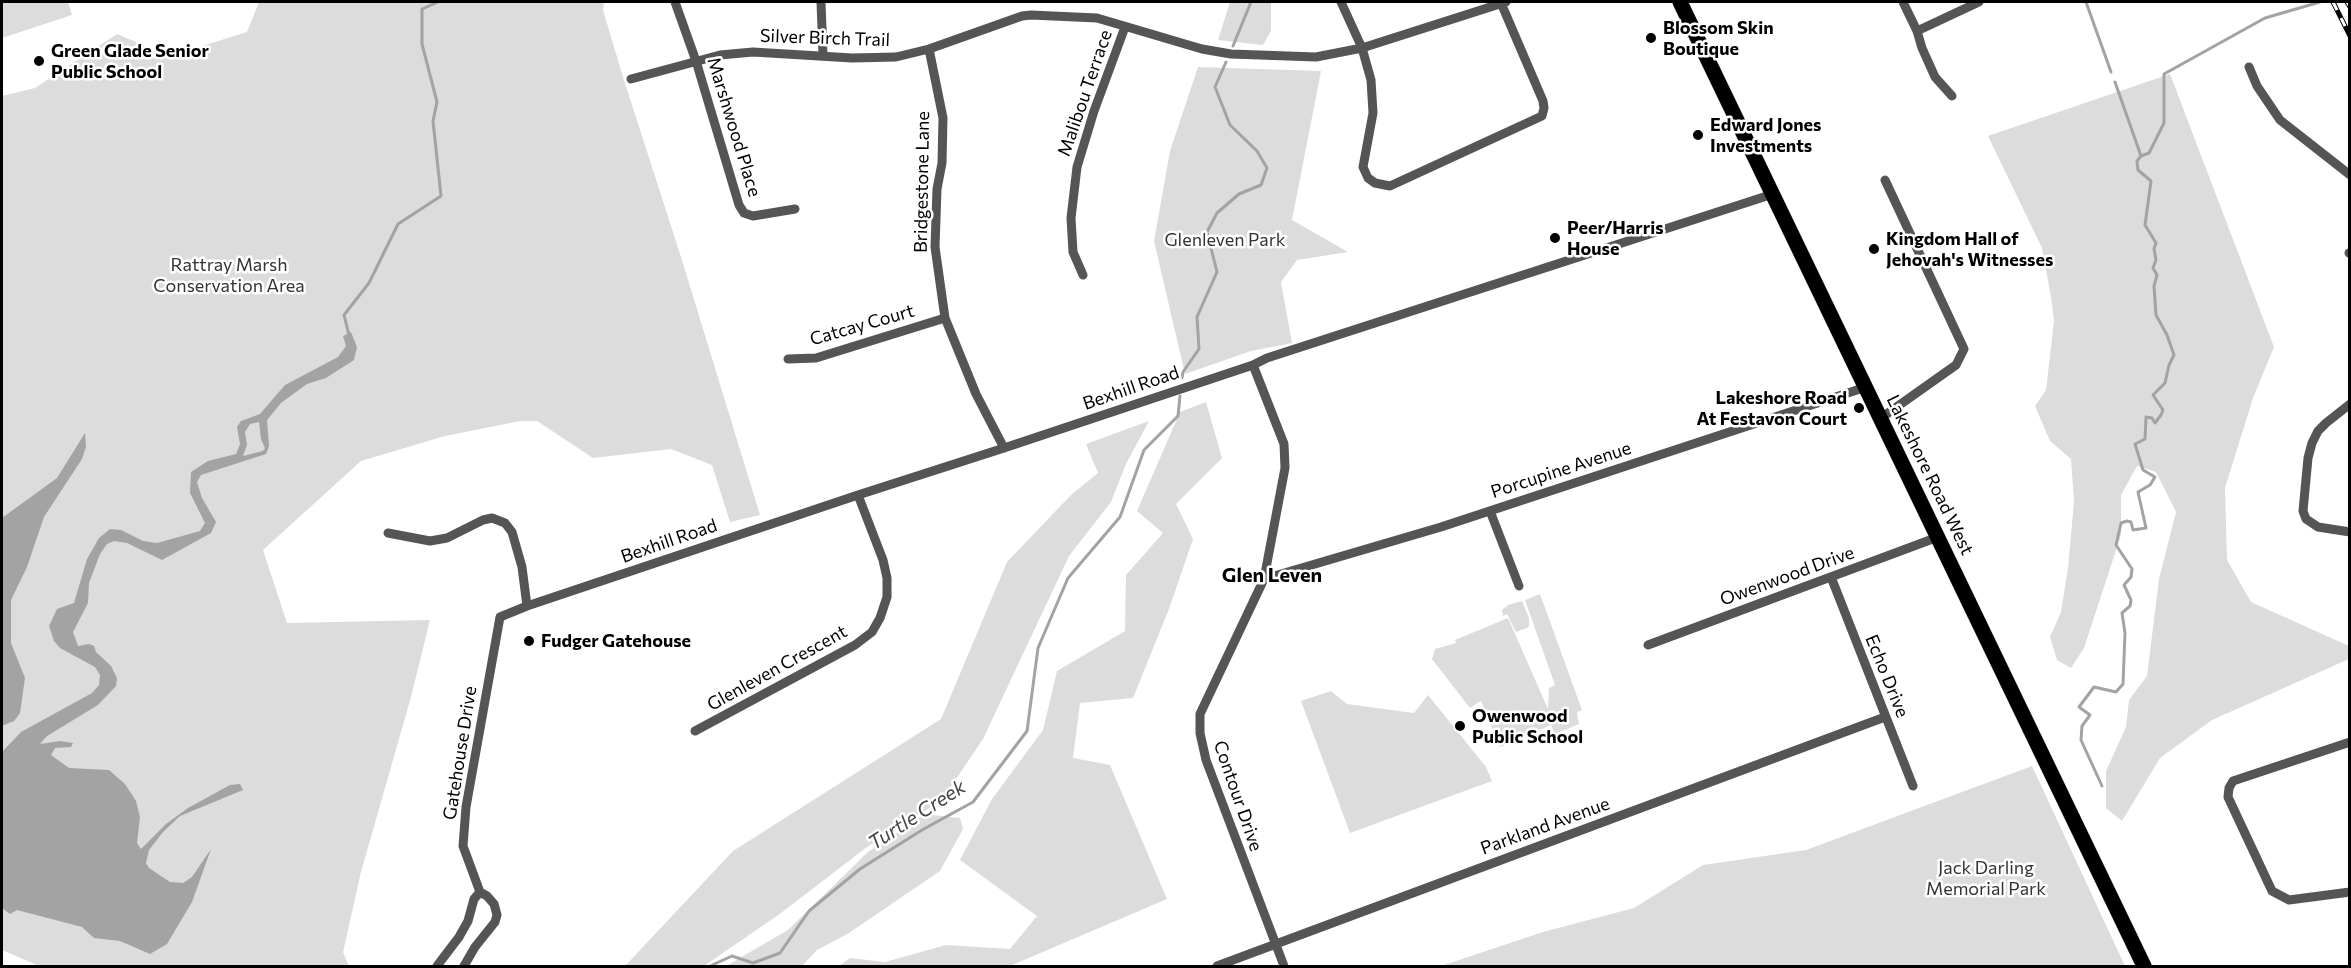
<!DOCTYPE html>
<style>
body{margin:0}
#map{position:relative;width:2351px;height:968px;overflow:hidden;background:#fff;font-family:Commissioner,sans-serif}
canvas{display:block}
.frame{position:absolute;inset:0;border:3px solid #000;pointer-events:none}
</style>
<div id="map">
<canvas width="2351" height="968"></canvas>
<div class="frame"></div>
</div>
<script>
const c = document.querySelector('canvas').getContext('2d');
c.lineJoin = 'round';
function fill(path, color) { c.fillStyle = color; c.fill(path, 'evenodd'); }
const poly = rows => new Path2D(rows.map(r => 'M' + r).join(''));
function stroke(path, color, width, dash) { c.strokeStyle = color; c.lineWidth = width; c.lineCap = dash ? 'butt' : 'round'; c.setLineDash(dash || []); c.stroke(path); }
function label(font, color, halo, rows, align = 'center') {
  c.font = font + ' Commissioner,sans-serif'; c.lineWidth = 5; c.setLineDash([]); c.textBaseline = 'middle'; c.strokeStyle = halo; c.fillStyle = color; for (const [text, x, y, turn = 0] of rows) {
    c.save(); c.translate(x, y); c.rotate((+turn || 0) * Math.PI / 180); c.textAlign = isNaN(turn) ? turn : align; if (halo) c.strokeText(text, 0, 0); c.fillText(text, 0, 0); c.restore();
  }
}
const green = poly([
 [2,2,68,2,72,15,2,38],
 [259,2,604,2,603,10,623,77,681,257,760,515,730,522,712,465,671,449,593,458,537,421,520,421,445,436,361,461,263,550,287,623,430,620,411,697,361,872,343,952,349,966,39,966,2,950,2,96,35,88,117,34,170,56,247,32],
 [1230,2,1271,2,1271,31,1263,45,1218,40],
 [1198,67,1321,71,1292,220,1348,252,1297,260,1281,282,1292,343,1251,351,1185,374,1154,241,1170,151],
 [2170,74,2274,347,2253,398,2225,488,2227,560,2251,602,2349,646,2349,659,2212,720,2160,758,2122,821,2106,808,2106,771,2126,727,2129,700,2147,676,2159,579,2176,512,2156,472,2137,466,2121,495,2121,535,2084,648,2071,668,2057,660,2050,637,2061,612,2068,568,2074,502,2071,459,2050,441,2035,406,2046,390,2054,321,2051,297,2042,248,1988,136],
 [1206,402,1222,458,1176,504,1193,539,1169,609,1133,698,1080,703,1073,758,1110,765,1167,899,1010,966,839,966,850,958,885,962,946,945,1010,949,1037,916,960,860,992,799,1043,730,1057,671,1125,631,1126,575,1163,533,1137,511,1180,412],
 [1149,421,1126,464,1111,502,1069,556,983,739,942,800,867,847,781,913,704,966,625,966,733,851,941,719,1007,562,1071,495,1098,473,1086,444],
 [1540,594,1582,710,1577,712,1579,724,1555,734,1551,725,1500,747,1481,701,1470,708,1432,659,1435,649,1456,643,1455,640,1508,618,1548,709,1549,688,1555,685,1525,600],
 [1522,601,1529,618,1529,627,1516,632,1507,614,1503,616,1502,610,1508,605],
 [1331,691,1347,704,1414,713,1428,695,1486,767,1492,781,1350,833,1301,701],
 [2032,766,2125,966,1441,966,1543,932,1634,908,1703,865,1806,850],
 [925,814,960,818,963,829,940,871,849,933,817,950,802,966,726,966,788,930,868,852]
]);
const water = poly([
 [351,332,357,347,354,360,326,378,307,384,281,403,267,420,269,446,266,454,201,475,197,482,202,498,216,522,211,533,162,560,127,543,114,541,107,544,100,554,89,583,88,603,73,632,78,646,89,644,94,646,96,652,111,666,117,678,116,686,98,705,47,736,40,744,60,741,73,743,71,747,55,748,51,755,69,768,109,770,125,784,136,801,140,817,137,843,141,849,166,824,188,808,230,785,240,784,243,790,180,816,163,832,149,850,146,863,149,868,170,882,183,883,192,877,211,849,192,902,167,944,150,954,120,941,94,938,82,927,17,910,10,914,2,908,2,752,21,732,92,693,99,685,100,675,95,667,60,648,54,641,49,626,57,609,74,603,87,559,99,538,110,529,121,530,143,541,157,543,200,531,205,523,190,493,191,472,208,461,236,454,240,444,237,427,241,421,260,414,285,385,338,357,346,346,343,336],
 [259,422,261,439,265,448,263,451,243,456,247,445,245,432,250,424],
 [85,433,86,447,82,459,44,517,27,567,11,600,11,643,25,678,20,713,14,721,2,726,2,518,57,478]
]);
const stream = poly([
 [2086,2,2111,72],
 [1233,46,1251,2],
 [2115,82,2141,156],
 [349,335,344,315,369,283,398,224,441,196,433,121,437,102,422,44,422,9,438,2],
 [1182,378,1183,372,1199,349,1197,317,1217,272,1207,232,1217,213,1239,194,1261,185,1267,168,1257,151,1230,125,1215,87,1226,62],
 [2102,786,2081,740,2082,726,2090,715,2079,707,2094,687,2116,692,2123,684,2125,633,2122,613,2130,606,2131,600,2124,585,2131,577,2132,569,2116,545,2121,523,2127,521,2131,522,2133,530,2146,528,2138,492,2150,485,2155,477,2143,470,2135,444,2145,439,2146,417,2152,418,2155,423,2161,415,2163,410,2153,395,2165,383,2169,365,2174,355,2167,335,2156,315,2154,286,2157,275,2153,268,2156,260,2154,249,2156,243,2145,225,2151,181,2138,170,2137,161,2141,156,2149,153,2164,123,2164,74,2265,18,2320,2],
 [710,966,732,956,753,963,780,953,809,911,860,869,922,830,973,802,1027,731,1038,648,1068,578,1120,517,1144,450,1178,416,1180,396]
]);
const minor = poly([
 [675,2,696,61,739,205,744,213,753,216,795,209],
 [821,2,823,55],
 [1341,2,1362,48,1371,80,1373,113,1363,167,1368,178,1375,183,1390,186,1542,116,1544,108,1543,101,1501,3],
 [1903,2,1917,31,1922,48,1935,77,1952,96],
 [1917,31,1979,2],
 [929,49,943,118,942,163,937,189,935,247,945,318,976,394,1004,448],
 [2249,67,2257,86,2280,120,2350,175],
 [631,79,720,55,753,52,852,58,896,57,929,49,1022,16,1031,15,1097,18,1202,49,1231,54,1316,57,1362,48,1506,2],
 [2349,253,2350,253],
 [1083,275,1073,252,1071,218,1077,167,1094,111,1125,27],
 [788,359,816,358,945,318],
 [1253,365,1284,444,1285,468,1264,579,1200,714,1200,733,1206,760,1284,966],
 [2350,404,2326,423,2318,431,2312,443,2308,458,2303,511,2306,519,2318,527,2350,532],
 [1881,418,1956,365,1964,349,1885,180],
 [1490,511,1519,586],
 [388,533,430,541,447,538,483,520,492,518,505,523,512,532,522,567,527,606],
 [1831,577,1913,786],
 [1264,579,1441,527,1866,387],
 [1648,645,1938,537],
 [695,731,855,645,872,632,880,618,887,597,887,578,883,560,858,495],
 [2350,742,2233,781,2229,788,2228,797,2272,891,2289,900,2350,892],
 [437,966,459,937,468,921,474,899,480,892],
 [464,966,475,947,495,922,497,915,494,904,487,896,480,892,463,846,466,807,500,617,527,606,858,495,1004,448,1253,365,1267,358,1773,194],
 [1217,966,1885,717]
]);
const primary = poly([
 [1680,2,2144,966]
]);
const rail = poly([
 [2333,2,2350,36],
 [2347,2,2350,7]
]);
const markers = [
 [1651,38,6,"#000"],
 [39,61,6,"#000"],
 [1698,135,6,"#000"],
 [1555,238,6,"#000"],
 [1874,249,6,"#000"],
 [1859,408,6,"#000"],
 [529,641,6,"#000"],
 [1460,726,6,"#000"]
];
const poiNames = [
 ["Blossom Skin",1663,28],
 ["Boutique",1663,49],
 ["Green Glade Senior",51,51],
 ["Public School",51,72],
 ["Edward Jones",1710,125],
 ["Investments",1710,146],
 ["Peer/Harris",1567,228],
 ["House",1567,249],
 ["Kingdom Hall of",1886,239],
 ["Jehovah's Witnesses",1886,260],
 ["Lakeshore Road",1847,398,"right"],
 ["At Festavon Court",1847,419,"right"],
 ["Fudger Gatehouse",541,641],
 ["Owenwood",1472,716],
 ["Public School",1472,737]
];
const streetNames = [
 ["Silver Birch Trail",825,38,2],
 ["Malibou Terrace",1085,93,-71],
 ["Marshwood Place",734,127,73],
 ["Bridgestone Lane",922,182,-89],
 ["Catcay Court",862,325,-16],
 ["Bexhill Road",1131,388,-19],
 ["Porcupine Avenue",1561,470,-18],
 ["Lakeshore Road West",1930,475,64],
 ["Bexhill Road",669,541,-19],
 ["Owenwood Drive",1787,576,-20],
 ["Glenleven Crescent",777,668,-29],
 ["Echo Drive",1887,676,68],
 ["Gatehouse Drive",460,753,-81],
 ["Contour Drive",1238,796,71],
 ["Parkland Avenue",1545,826,-20]
];
const parkNames = [
 ["Glenleven Park",1225,240],
 ["Rattray Marsh",229,265],
 ["Conservation Area",229,286],
 ["Jack Darling",1986,868],
 ["Memorial Park",1986,889]
];
const neighbourhoodNames = [
 ["Glen Leven",1272,575]
];
const waterNames = [
 ["Turtle Creek",917,815,-33]
];
fill(green, '#dcdcdc');
fill(water, '#a3a3a3');
stroke(stream, '#a3a3a3', 3);
stroke(primary, '#dbdbdb', 16);
stroke(minor, '#555', 9);
stroke(primary, '#000', 15);
stroke(rail, '#000', 5);
stroke(rail, '#fff', 3, [9]);
for (const [x, y, r, color] of markers) { const dot = new Path2D(); dot.arc(x, y, r, 0, 2 * Math.PI); c.fillStyle = color; c.fill(dot); stroke(dot, '#fff', 2); }
label('bold 18px', '#000', '#fff', poiNames, 'left');
label('18px', '#000', '#fff', streetNames);
label('18px', '#333', '#fff', parkNames);
label('bold 20px', '#000', '#fff', neighbourhoodNames);
label('italic 20px', '#444', '#fff', waterNames);
</script>
